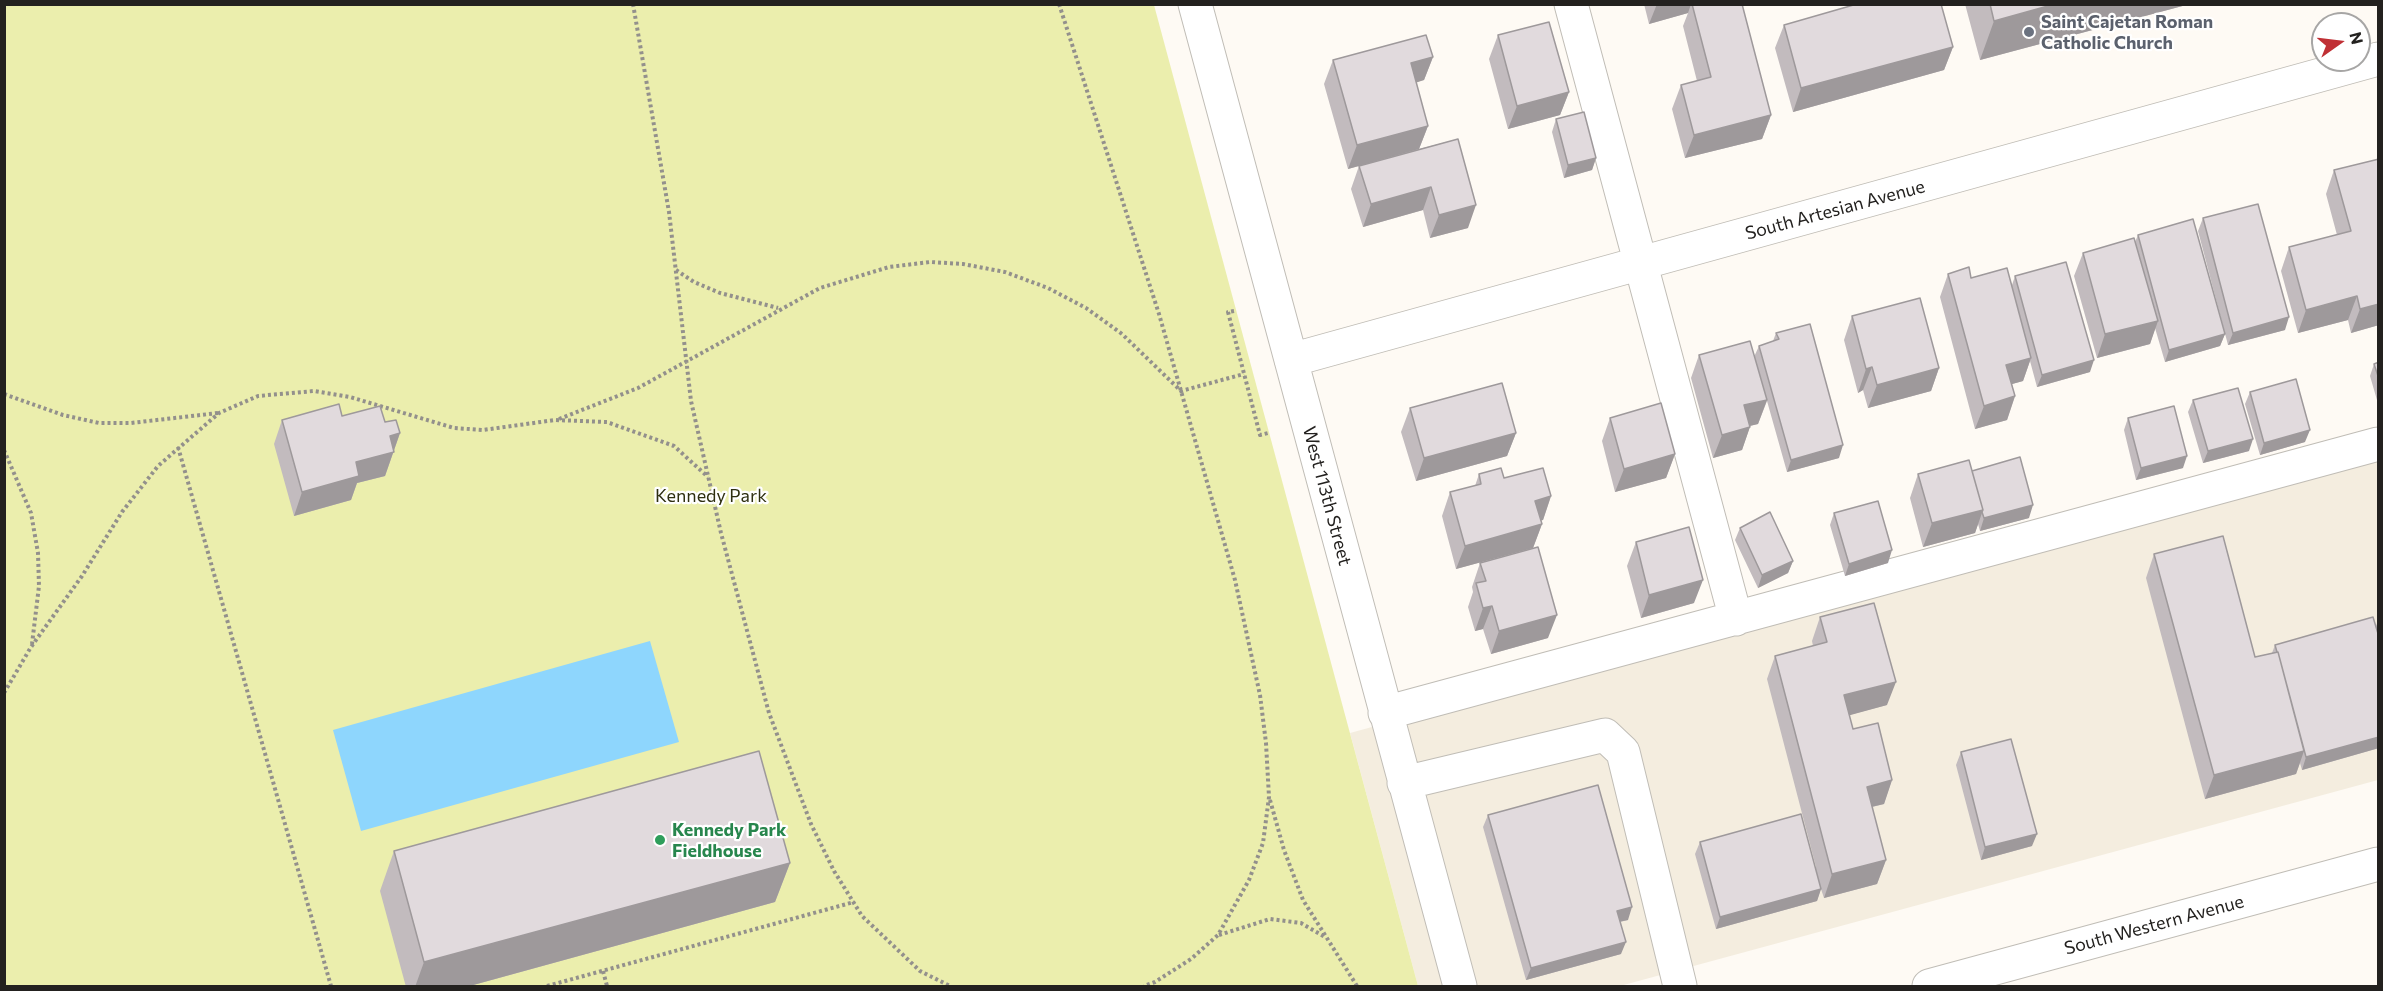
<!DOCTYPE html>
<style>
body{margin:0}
#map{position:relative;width:2383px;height:991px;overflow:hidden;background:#fefaf4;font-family:Commissioner,sans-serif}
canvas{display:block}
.frame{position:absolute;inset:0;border:6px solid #23211f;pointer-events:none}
.north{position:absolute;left:2311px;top:12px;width:60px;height:60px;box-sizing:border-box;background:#fff;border:2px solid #a7a6a5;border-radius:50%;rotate:76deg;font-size:16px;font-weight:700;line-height:24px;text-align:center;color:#23211f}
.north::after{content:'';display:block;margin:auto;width:21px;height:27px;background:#c03035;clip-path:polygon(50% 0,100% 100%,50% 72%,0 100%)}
</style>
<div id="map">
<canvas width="2383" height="991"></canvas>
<div class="frame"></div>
<div class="north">N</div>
</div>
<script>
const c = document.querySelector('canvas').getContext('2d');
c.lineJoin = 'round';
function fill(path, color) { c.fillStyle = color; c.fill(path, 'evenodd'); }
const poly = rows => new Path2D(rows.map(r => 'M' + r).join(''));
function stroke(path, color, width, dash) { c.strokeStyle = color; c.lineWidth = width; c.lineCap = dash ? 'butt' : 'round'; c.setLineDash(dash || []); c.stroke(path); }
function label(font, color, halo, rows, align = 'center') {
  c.font = font + ' Commissioner,sans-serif'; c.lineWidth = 4.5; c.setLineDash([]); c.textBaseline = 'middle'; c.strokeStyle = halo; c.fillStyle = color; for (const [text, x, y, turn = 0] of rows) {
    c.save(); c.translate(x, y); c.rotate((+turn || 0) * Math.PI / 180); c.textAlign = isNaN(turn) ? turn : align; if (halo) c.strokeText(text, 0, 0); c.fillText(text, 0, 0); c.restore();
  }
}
const built = poly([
 [2378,452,2378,780,1620,986,1418,986,1350,733]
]);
const green = poly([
 [5,5,1154,5,1418,986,5,986]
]);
const water = poly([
 [650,641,679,742,361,831,333,730]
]);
const path = poly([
 [633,4,669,212,691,401,721,533,769,713,811,824,834,871,862,916,920,971,950,986],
 [1059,4,1159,314,1235,580,1260,695,1266,743,1269,797,1263,843,1249,880,1218,935,1191,959,1155,982,1144,986],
 [676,270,694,282,720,293,778,308],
 [1234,311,1228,312,1260,435,1268,433],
 [4,394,63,415,99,423,131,423,218,413],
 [559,419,638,388,820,288,889,267,930,262,963,264,1005,272,1048,288,1086,308,1122,334,1181,391,1244,374],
 [178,447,331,986],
 [4,450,31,513,38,553,39,586,32,644],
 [4,693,31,647,82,576,122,512,158,466,219,413,258,396,314,391,350,397,454,428,483,430,555,420,607,422,674,446,708,477],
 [1270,800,1284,850,1303,900,1357,986],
 [1219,935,1270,919,1301,923,1325,937],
 [603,971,607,986],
 [547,986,854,902]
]);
const minor = poly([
 [1195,4,1460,986],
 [1571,4,1736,619],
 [1291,360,2378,59],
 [1385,713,2378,444],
 [1404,783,1605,735,1623,752,1680,986]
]);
const major = poly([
 [1929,986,2378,864]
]);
const wall = poly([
 [1644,4,1742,4,1771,115,1762,139,1685,158,1672,109,1681,85,1697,81,1683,26,1688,13,1649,24],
 [1965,4,2190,4,1980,60],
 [1784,25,1953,47,1944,70,1793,112,1775,48],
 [1498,35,1569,92,1560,115,1508,129,1489,59],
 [1433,57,1424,80,1416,82,1428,126,1419,149,1458,139,1468,228,1430,238,1423,210,1363,227,1351,189,1359,166,1348,169,1324,84,1333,60],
 [1556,119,1596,158,1592,170,1564,178,1552,132],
 [2379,159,2379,325,2351,333,2348,320,2298,333,2281,271,2289,247,2337,235,2326,194,2334,170],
 [2203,218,2285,330,2228,345,2198,231],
 [2138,235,2225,334,2220,346,2165,362,2155,328,2150,344,2097,358,2074,276,2083,253,2135,242],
 [1948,274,2012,285,2015,276,2090,372,2037,387,2030,361,2023,381,2012,384,2015,396,2007,420,1975,429,1940,297],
 [1852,316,1939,368,1931,391,1868,408,1863,390,1858,393,1844,340],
 [1776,333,1839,458,1787,472,1767,401,1758,424,1750,426,1742,450,1713,458,1691,378,1699,355,1754,357,1759,346,1773,341],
 [2379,362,2379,407,2370,376,2374,364],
 [2250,392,2305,442,2260,455,2245,404],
 [2193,400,2249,451,2203,463,2188,412],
 [1410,408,1516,433,1507,456,1416,481,1401,432],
 [1610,418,1675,454,1666,478,1615,492,1602,441],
 [2128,418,2183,468,2136,480,2124,430],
 [282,420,385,422,400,433,385,476,357,483,351,500,294,516,274,444],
 [1972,471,2029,518,1980,531,1978,524,1975,533,1923,547,1910,498,1918,474],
 [1479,474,1504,478,1551,496,1543,520,1541,520,1542,524,1533,548,1456,569,1442,516,1450,492,1475,486],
 [1834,513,1888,563,1845,576,1830,525],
 [1740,528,1793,561,1788,573,1758,588,1735,540],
 [1636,542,1694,603,1641,618,1627,566],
 [2154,554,2255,657,2272,653,2275,645,2376,626,2379,618,2379,748,2302,770,2300,763,2296,774,2205,799,2146,578],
 [1480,563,1548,638,1491,654,1483,629,1475,631,1468,607,1473,592,1472,587],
 [1820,617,1887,705,1849,715,1853,729,1892,780,1884,804,1872,807,1886,860,1877,884,1824,898,1821,889,1817,901,1716,929,1695,854,1700,842,1816,867,1767,679,1775,656,1813,646,1812,641],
 [1961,752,2032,846,1981,860,1956,765],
 [1488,815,1628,920,1620,922,1621,954,1526,980,1483,827],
 [394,851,790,863,775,902,466,987,406,987,380,891]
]);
const shadedWall = poly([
 [1657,4,1691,4,1688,13,1649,24],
 [2055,4,2190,4,1980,60,1994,21],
 [1953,47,1944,70,1793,112,1801,88],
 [1433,57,1424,80,1403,87,1411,63],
 [1569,92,1560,115,1508,129,1517,106],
 [1771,115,1762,139,1685,158,1694,135],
 [1428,126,1419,149,1348,169,1357,145],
 [1596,158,1592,170,1564,178,1568,165],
 [1431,187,1423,210,1363,227,1371,204],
 [1476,205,1468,228,1430,238,1439,215],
 [2357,296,2348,320,2298,333,2306,310],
 [2379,304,2379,325,2351,333,2360,309],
 [2289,317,2285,330,2228,345,2233,333],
 [2158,321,2150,344,2097,358,2105,334],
 [2225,334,2220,346,2165,362,2169,350],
 [2031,358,2023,381,1998,388,2006,365],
 [2094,360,2090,372,2037,387,2042,375],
 [1872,367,1863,390,1858,393,1866,369],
 [1939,368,1931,391,1868,408,1877,385],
 [2015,396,2007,420,1975,429,1984,406],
 [1767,400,1758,424,1736,429,1744,405],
 [1750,427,1742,450,1713,458,1722,435],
 [2310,430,2305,442,2260,455,2264,443],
 [400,433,385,476,357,483,351,500,294,516,302,492,390,436],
 [1516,433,1507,456,1416,481,1424,458],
 [2253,439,2249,451,2203,463,2208,451],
 [1843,445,1839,458,1787,472,1791,460],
 [1675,454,1666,478,1615,492,1624,469],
 [2187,456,2183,468,2136,480,2141,468],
 [1551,496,1543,520,1527,525,1535,501],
 [2033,505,2029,518,1980,531,1984,518],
 [1983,510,1975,533,1923,547,1932,523],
 [1542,524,1533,548,1456,569,1465,546],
 [1892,550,1888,563,1845,576,1849,564],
 [1793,561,1788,573,1758,588,1762,575],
 [1703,580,1694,603,1641,618,1649,595],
 [1492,606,1483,629,1475,631,1483,608],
 [1557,615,1548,638,1491,654,1499,631],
 [1896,682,1887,705,1836,719,1844,695],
 [2379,737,2379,748,2302,770,2306,757],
 [2304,751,2296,774,2205,799,2214,775],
 [1892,780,1884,804,1858,810,1867,787],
 [2037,834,2032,846,1981,860,1985,847],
 [1886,860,1877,884,1824,898,1832,874],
 [790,863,775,902,466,987,415,987,424,962],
 [1821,889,1817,901,1716,929,1720,917],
 [1632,907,1628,920,1613,923,1617,911],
 [1626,942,1621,954,1526,980,1531,968]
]);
const building = poly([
 [1692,4,1742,4,1771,115,1694,135,1681,85,1711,77,1692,4],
 [1857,4,1941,4,1953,47,1801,88,1784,25,1857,4],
 [1990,4,2055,4,1994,21,1990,4],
 [1549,22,1569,92,1517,106,1498,35,1549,22],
 [1426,35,1433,57,1411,63,1428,126,1357,145,1333,60,1426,35],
 [1584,112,1596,158,1568,165,1556,119,1584,112],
 [1458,139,1476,205,1439,215,1431,187,1371,204,1359,166,1458,139],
 [2379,159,2379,304,2360,309,2357,296,2306,310,2289,247,2351,231,2334,170,2379,159],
 [2258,204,2289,317,2233,333,2203,218,2258,204],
 [2193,219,2225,334,2169,350,2138,235,2193,219],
 [2134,238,2158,321,2105,334,2083,253,2134,238],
 [2066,262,2094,360,2042,375,2015,276,2066,262],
 [1969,267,1971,278,2007,268,2031,358,2006,365,2015,396,1984,406,1948,274,1969,267],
 [1920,298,1939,368,1877,385,1872,367,1866,369,1852,316,1920,298],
 [1810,324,1843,445,1791,460,1759,346,1779,339,1776,333,1810,324],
 [1750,341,1767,400,1744,405,1750,427,1722,435,1699,355,1750,341],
 [2379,362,2379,379,2374,364,2379,362],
 [2296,379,2310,430,2264,443,2250,392,2296,379],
 [1502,383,1516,433,1424,458,1410,408,1502,383],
 [2238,388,2253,439,2208,451,2193,400,2238,388],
 [1661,403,1675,454,1624,469,1610,418,1661,403],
 [339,404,342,416,380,406,385,422,396,420,400,433,390,436,394,452,356,462,359,476,302,492,282,420,339,404],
 [2174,406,2187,456,2141,468,2128,418,2174,406],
 [2020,457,2033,505,1984,518,1982,512,1983,510,1972,471,2020,457],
 [1969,460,1983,510,1932,523,1918,474,1969,460],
 [1501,468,1504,478,1543,468,1551,496,1535,501,1542,524,1465,546,1450,492,1481,484,1479,474,1501,468],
 [1878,501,1892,550,1849,564,1834,513,1878,501],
 [1770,512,1793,561,1762,575,1740,528,1770,512],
 [1689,527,1703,580,1649,595,1636,542,1689,527],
 [2223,536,2255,657,2278,652,2304,751,2214,775,2154,554,2223,536],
 [1538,547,1557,615,1499,631,1492,606,1483,608,1476,583,1486,581,1480,563,1538,547],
 [1874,603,1896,682,1844,695,1853,729,1878,723,1892,780,1867,787,1886,860,1832,874,1775,656,1827,642,1820,617,1874,603],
 [2373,617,2379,637,2379,737,2306,757,2278,652,2277,652,2275,645,2373,617],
 [2011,739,2037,834,1985,847,1961,752,2011,739],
 [759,751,790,863,424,962,394,851,759,751],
 [1598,785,1632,907,1617,911,1626,942,1531,968,1488,815,1598,785],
 [1801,814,1821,889,1720,917,1700,842,1801,814]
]);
const markers = [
 [2029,32,6,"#6b7280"],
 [660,840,6,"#2e9e5b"]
];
const worshipNames = [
 ["Saint Cajetan Roman",2041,22],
 ["Catholic Church",2041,43]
];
const streetNames = [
 ["South Artesian Avenue",1835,210,-15],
 ["West 113th Street",1327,496,75],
 ["South Western Avenue",2154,925,-15]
];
const parkNames = [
 ["Kennedy Park",711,496]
];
const leisureNames = [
 ["Kennedy Park",672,830],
 ["Fieldhouse",672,851]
];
fill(built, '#f4eddf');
fill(green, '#ebeead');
fill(water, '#8ed6fd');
stroke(minor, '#c0bdb6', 35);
stroke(major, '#c0bdb6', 35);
stroke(path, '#93908c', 4, [3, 3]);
stroke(minor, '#fff', 33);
stroke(major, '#fff', 33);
fill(wall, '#c2bbbe');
fill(shadedWall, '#9e999b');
fill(building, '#e1dadd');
stroke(building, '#9e999b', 1.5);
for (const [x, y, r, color] of markers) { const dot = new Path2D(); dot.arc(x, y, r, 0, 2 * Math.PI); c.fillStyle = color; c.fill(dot); stroke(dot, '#fff', 2); }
label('bold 18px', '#5b616d', '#fff', worshipNames, 'left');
label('18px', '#23211f', '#fff', streetNames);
label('18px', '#2e2f10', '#fff', parkNames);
label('bold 18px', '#27864d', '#fff', leisureNames, 'left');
</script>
